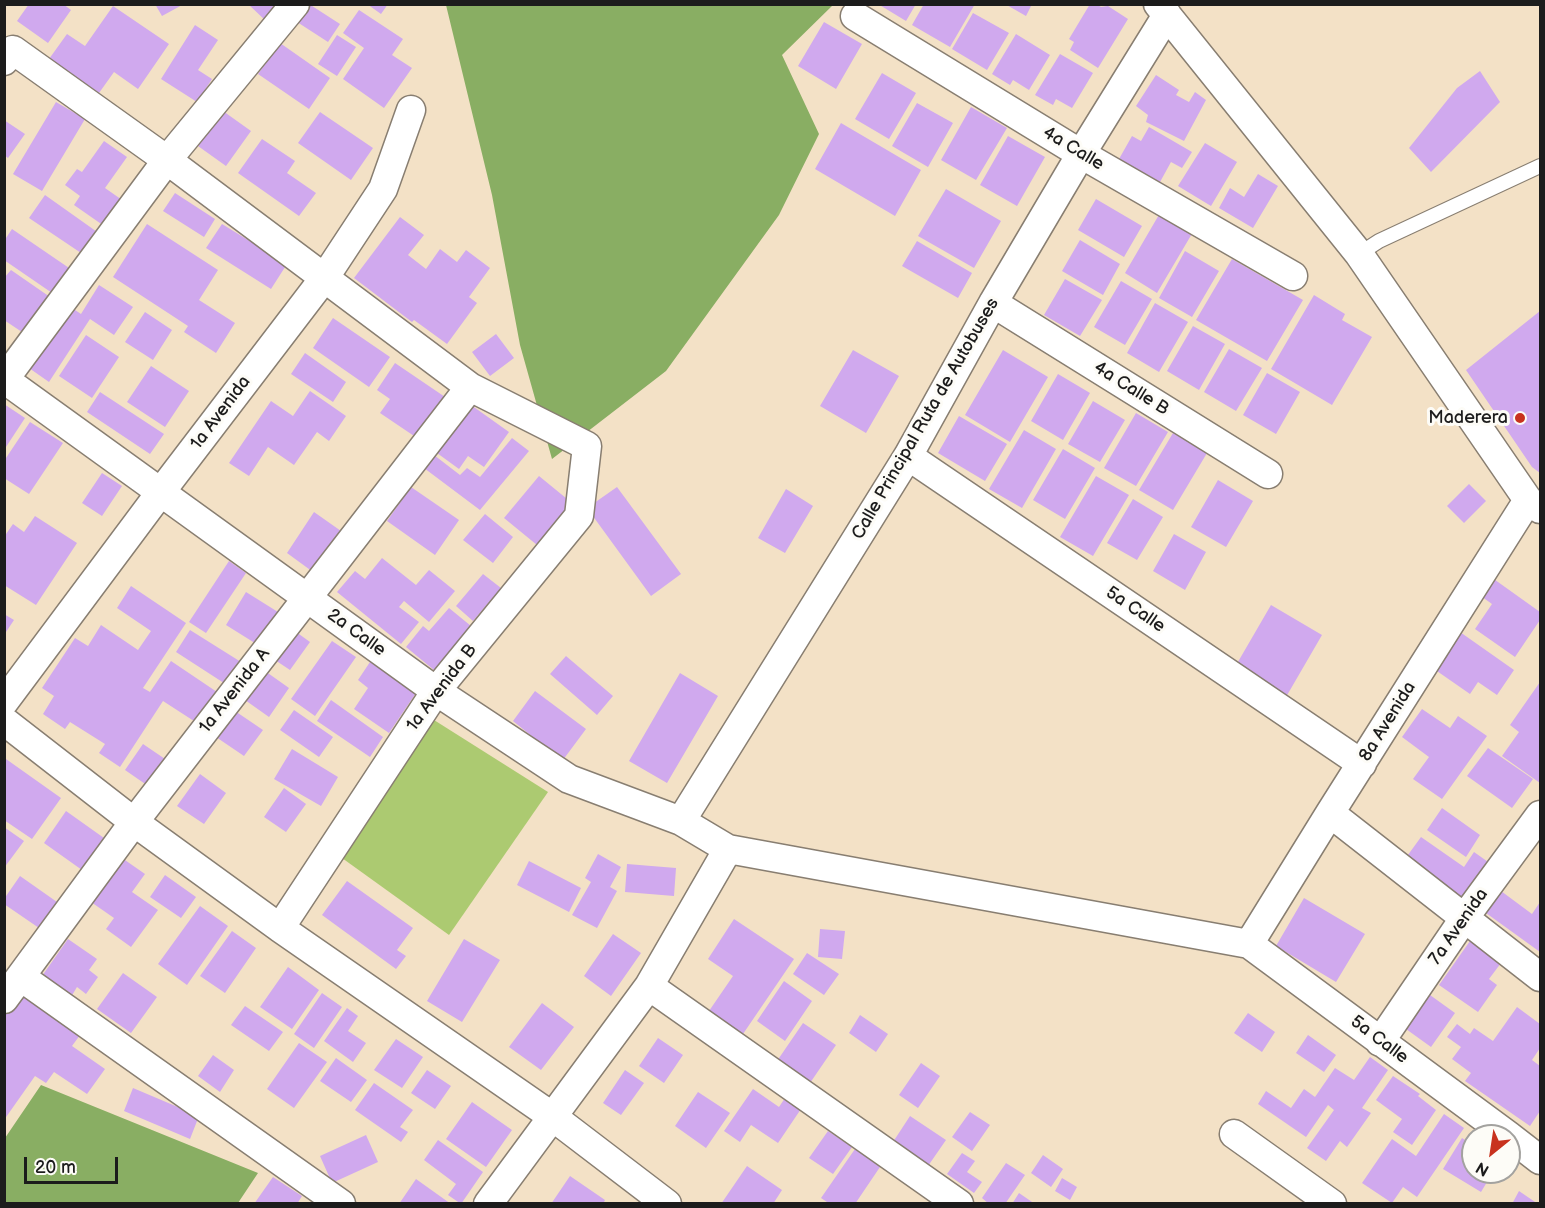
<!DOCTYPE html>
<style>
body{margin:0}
#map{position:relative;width:1545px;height:1208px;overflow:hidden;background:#f3e1c6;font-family:"Balsamiq Sans",sans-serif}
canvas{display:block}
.frame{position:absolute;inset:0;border:6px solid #1c1c1c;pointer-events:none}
.north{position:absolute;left:1461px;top:1124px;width:60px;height:60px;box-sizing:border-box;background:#fdfcf7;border:2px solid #a3a29f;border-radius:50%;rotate:210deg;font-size:16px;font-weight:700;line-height:24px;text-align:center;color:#1c1c1c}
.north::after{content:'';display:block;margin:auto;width:21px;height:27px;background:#c8321e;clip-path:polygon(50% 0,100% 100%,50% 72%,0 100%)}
.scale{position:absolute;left:24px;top:1157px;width:94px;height:27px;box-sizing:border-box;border:3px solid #1c1c1c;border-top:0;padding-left:8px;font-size:18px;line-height:21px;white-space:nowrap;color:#1c1c1c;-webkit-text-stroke:4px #fdfcf7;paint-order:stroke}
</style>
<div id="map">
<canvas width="1545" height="1208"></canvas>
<div class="frame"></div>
<div class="north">N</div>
<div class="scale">20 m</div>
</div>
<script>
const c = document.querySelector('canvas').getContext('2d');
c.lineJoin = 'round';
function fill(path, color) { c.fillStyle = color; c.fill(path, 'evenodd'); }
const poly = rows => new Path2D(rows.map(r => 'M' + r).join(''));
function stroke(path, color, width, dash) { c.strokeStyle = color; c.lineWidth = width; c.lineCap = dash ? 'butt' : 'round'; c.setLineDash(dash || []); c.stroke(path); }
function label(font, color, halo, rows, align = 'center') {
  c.font = font + ' "Balsamiq Sans",sans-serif'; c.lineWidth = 6; c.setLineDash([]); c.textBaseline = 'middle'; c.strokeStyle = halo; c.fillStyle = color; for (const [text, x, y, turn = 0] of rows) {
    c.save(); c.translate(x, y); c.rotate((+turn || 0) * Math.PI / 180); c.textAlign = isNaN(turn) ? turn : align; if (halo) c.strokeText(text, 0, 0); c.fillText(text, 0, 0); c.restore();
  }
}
const green = poly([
 [434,720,548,792,449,935,342,858]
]);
const forest = poly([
 [446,5,833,5,782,55,819,134,779,215,666,371,552,459,520,345,492,195],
 [41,1085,258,1173,238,1203,5,1203,5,1138]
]);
const building = poly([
 [29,4,63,4,71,10,48,43,17,21],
 [155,4,184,4,162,16],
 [248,4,281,4,266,21],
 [304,4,309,4,340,24,328,42,294,20],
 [367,4,388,4,381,14],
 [878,4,916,4,906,21],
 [924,4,975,4,950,47,912,25],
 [1005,4,1032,4,1026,16],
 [1090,4,1096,4,1101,7,1108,6,1128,19,1098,68,1070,50,1074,42,1069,39],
 [113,6,169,44,138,89,114,72,99,93,49,59,67,34,85,46],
 [359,10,403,39,392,55,412,68,384,108,343,79,364,48,343,33],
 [973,13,1009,33,987,70,952,49],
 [824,22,862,44,836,89,798,66],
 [195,25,218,40,198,70,212,79,197,102,161,79],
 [1016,34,1050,55,1029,90,1013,80,1010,85,992,74],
 [337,35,356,47,337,76,318,64],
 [280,43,330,78,309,109,258,74],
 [1060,54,1093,73,1072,108,1056,99,1053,105,1035,95],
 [1480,71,1500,102,1431,172,1409,148,1457,88],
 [882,73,916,93,889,139,855,119],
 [1156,75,1179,90,1176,95,1189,102,1195,92,1206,100,1184,141,1146,122,1148,115,1136,106],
 [56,102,85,119,42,191,13,174],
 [917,103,953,123,928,167,892,146],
 [971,107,1007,128,976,180,941,160],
 [223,111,251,131,226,166,198,146],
 [320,112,373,148,351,180,298,143],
 [4,120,25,134,8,158,4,155],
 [841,123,921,170,895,216,815,169],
 [1149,127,1192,152,1182,168,1171,162,1160,182,1119,159,1132,136,1141,141],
 [1008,136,1045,157,1017,206,980,185],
 [262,139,295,161,287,173,316,193,299,216,238,173],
 [104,141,127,157,105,188,125,202,107,228,74,205,80,196,65,185,77,169,82,172],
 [1205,143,1237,162,1211,206,1178,186],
 [1258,174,1278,186,1253,228,1219,208,1230,188,1244,197],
 [946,189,1001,221,974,268,918,236],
 [175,193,215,219,204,237,163,211],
 [45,195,100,234,84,255,29,218],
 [1096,199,1142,226,1124,257,1078,230],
 [1160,213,1193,232,1157,293,1125,273],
 [400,217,424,235,408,255,426,269,440,249,457,262,466,250,490,268,469,297,477,303,447,344,414,320,412,322,354,278],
 [147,224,218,270,199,300,235,323,216,353,184,332,188,326,113,277],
 [222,224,287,264,271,289,206,248],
 [12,229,72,270,55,295,4,260,4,241],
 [1080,240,1120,264,1103,295,1062,271],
 [917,241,972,273,958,298,902,266],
 [1185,251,1219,271,1192,317,1159,298],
 [1232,259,1303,300,1267,361,1196,320],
 [11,270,50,297,25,334,4,320,4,278],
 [1065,279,1102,300,1080,336,1044,315],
 [1121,281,1152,299,1125,345,1094,327],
 [99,285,133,307,114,335,90,319,49,382,29,368,69,306,81,314],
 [1314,295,1345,314,1342,320,1372,337,1332,405,1271,369],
 [1155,303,1188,322,1159,372,1127,353],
 [1540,311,1540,473,1532,467,1466,370],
 [145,312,172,330,153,360,125,342],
 [333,318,390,357,369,387,313,348],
 [1193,326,1225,344,1199,390,1167,371],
 [496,334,514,358,490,376,472,352],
 [86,335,119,357,92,398,59,376],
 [1229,349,1262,368,1236,411,1204,392],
 [853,350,899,376,866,433,820,406],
 [1003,350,1048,377,1010,442,965,415],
 [305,353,346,382,333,402,291,374],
 [395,363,448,399,420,440,380,413,390,399,377,390],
 [151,366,189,391,165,427,127,402],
 [1267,373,1300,392,1276,434,1243,415],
 [1058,374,1090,393,1063,440,1031,421],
 [310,391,346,416,329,441,317,432,294,465,268,447,249,476,229,463,271,401,293,416],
 [100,392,164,434,150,454,87,412],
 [1093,401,1125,420,1100,462,1068,444],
 [4,404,25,418,4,450],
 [471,405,509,432,484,467,468,456,459,469,437,453],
 [1136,413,1168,432,1136,486,1104,468],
 [959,416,1007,444,985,481,938,453],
 [30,422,63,443,29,494,4,478,4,461],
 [1024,430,1056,449,1022,508,989,489],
 [1173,433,1207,453,1173,510,1139,490],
 [512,438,529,451,480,510,424,468,434,455,460,475,467,468,480,477],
 [1063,449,1095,468,1065,519,1033,500],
 [102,473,122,486,102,516,82,503],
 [539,476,572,503,537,545,504,518],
 [1096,476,1129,495,1093,556,1060,537],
 [1218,480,1253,501,1226,547,1191,527],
 [1469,484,1486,501,1464,523,1447,506],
 [411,487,459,520,435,555,387,521],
 [617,487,681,574,651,596,587,508],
 [786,489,813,506,785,553,758,538],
 [1133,499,1163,517,1137,560,1107,543],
 [314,512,341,531,313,572,287,553],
 [485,514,513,537,493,563,463,540],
 [35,516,77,543,36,605,4,585,4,537,13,524,24,532],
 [1174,534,1206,552,1185,590,1153,571],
 [382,558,416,585,429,570,455,591,429,622,404,601,399,607,419,622,401,644,337,592,355,571,365,579],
 [229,561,246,573,206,633,189,622],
 [483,574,501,588,473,621,456,606],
 [1491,577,1540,612,1540,620,1515,657,1475,629,1492,604,1478,594],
 [131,586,186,623,143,688,150,692,171,661,217,692,197,723,163,701,120,767,99,753,105,744,70,722,65,729,43,714,54,696,42,688,75,638,88,646,101,625,138,650,151,631,117,608],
 [246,592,278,612,258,645,226,625],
 [1271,605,1322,635,1286,697,1235,667],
 [449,608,471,626,434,670,406,647,423,626,429,631],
 [4,614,14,620,4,635],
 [292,629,310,642,290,670,272,658],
 [190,630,241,662,227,685,176,652],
 [1460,632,1514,670,1497,695,1478,682,1470,694,1434,669],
 [332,641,356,657,315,716,291,699],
 [566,656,613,696,597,715,550,674],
 [370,662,416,693,389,733,354,709,368,688,358,680],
 [265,671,289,688,269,717,245,700],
 [680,673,718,696,667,783,629,761],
 [1540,682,1540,783,1502,756,1519,732,1510,725],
 [535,691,586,729,560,764,536,746,539,742,513,721],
 [331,700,383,737,370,757,317,721],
 [1422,709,1450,728,1458,716,1487,736,1442,799,1413,779,1429,757,1402,737],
 [294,710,333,737,319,757,280,730],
 [235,711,263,730,244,756,216,737],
 [143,744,168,761,151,788,125,770],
 [1488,748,1533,779,1512,808,1467,776],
 [292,749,338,777,321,806,274,779],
 [6,759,61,798,32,839,4,820],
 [200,774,226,793,204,824,177,806],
 [284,788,306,804,286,832,264,817],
 [1442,808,1480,835,1466,857,1427,830],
 [66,811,104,838,82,870,44,843],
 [4,827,24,841,4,868],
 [1421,837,1464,867,1474,852,1491,864,1465,901,1405,859],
 [598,854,621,867,610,887,617,891,597,928,572,915,591,882,585,878],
 [122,858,145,874,132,892,158,910,131,947,106,929,114,918,91,902],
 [529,861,581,888,569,912,517,885],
 [627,864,676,868,674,896,625,892],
 [165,875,196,897,181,918,150,897],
 [20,876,57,902,39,928,4,904,4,899],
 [347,881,413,928,397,950,406,956,396,969,322,915],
 [1501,891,1532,914,1540,902,1540,952,1486,913],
 [1304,898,1365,934,1336,982,1276,946],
 [200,906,228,926,187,985,158,964],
 [734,919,794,959,743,1034,709,1011,733,976,708,959],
 [820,929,845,931,842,959,818,957],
 [232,931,256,948,225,993,200,976],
 [613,934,641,953,611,996,584,976],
 [68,939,97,959,89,970,98,977,86,994,77,987,71,997,42,976],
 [464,939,500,960,462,1022,427,1001],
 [1470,941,1501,963,1489,979,1497,985,1478,1012,1439,985],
 [807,953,839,974,824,995,793,974],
 [288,967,319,990,292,1029,260,1007],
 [123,973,157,997,131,1033,97,1009],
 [784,981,812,1001,785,1041,757,1021],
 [24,989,83,1031,72,1046,105,1069,87,1094,54,1072,46,1083,35,1076,4,1120,4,1017],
 [322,993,342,1007,314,1048,294,1034],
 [1430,995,1455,1013,1431,1047,1406,1029],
 [542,1003,574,1027,541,1070,509,1047],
 [245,1006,283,1032,269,1051,231,1025],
 [1517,1007,1540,1024,1540,1048,1532,1060,1540,1066,1540,1111,1530,1126,1465,1081,1471,1073,1452,1059,1461,1047,1447,1037,1457,1024,1470,1034,1474,1028,1493,1041],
 [347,1008,358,1016,348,1031,366,1043,353,1062,324,1041],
 [1248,1013,1275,1032,1262,1052,1234,1033],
 [860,1015,888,1034,876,1052,849,1033],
 [803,1023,836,1045,810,1083,777,1061],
 [1308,1035,1336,1055,1324,1072,1296,1053],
 [658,1038,683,1055,664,1083,639,1066],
 [396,1039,423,1057,402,1088,374,1070],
 [299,1043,327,1062,294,1108,267,1089],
 [213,1055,234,1070,220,1092,198,1076],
 [1370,1057,1388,1070,1362,1108,1371,1113,1347,1147,1340,1141,1326,1161,1307,1148,1334,1110,1328,1105,1306,1137,1258,1104,1266,1091,1291,1108,1304,1089,1315,1097,1335,1068,1354,1080],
 [336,1058,367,1080,351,1102,320,1081],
 [921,1063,940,1076,918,1108,899,1095],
 [427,1070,451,1086,435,1109,411,1093],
 [625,1070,644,1083,621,1115,603,1103],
 [1393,1076,1420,1094,1418,1096,1436,1110,1412,1145,1393,1132,1402,1119,1376,1100],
 [374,1083,413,1110,400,1127,408,1132,401,1142,355,1110],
 [133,1088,199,1116,190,1139,124,1111],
 [753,1089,779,1107,787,1095,803,1106,778,1143,751,1125,740,1142,724,1131],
 [698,1092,730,1113,706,1148,675,1126],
 [472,1102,512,1130,486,1167,446,1139],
 [970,1112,990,1125,972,1151,952,1137],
 [1444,1114,1464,1128,1417,1197,1403,1187,1392,1203,1362,1183,1392,1139,1416,1156],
 [910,1116,946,1140,928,1166,893,1142],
 [828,1131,852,1147,833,1174,809,1158],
 [366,1135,378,1162,332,1183,320,1156],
 [1462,1138,1473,1145,1473,1172,1493,1172,1481,1192,1443,1169],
 [438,1140,483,1172,461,1204,448,1195,456,1184,424,1160],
 [855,1149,880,1167,855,1204,830,1204,821,1198],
 [962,1153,975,1161,967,1172,982,1182,974,1193,947,1174],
 [1043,1155,1063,1169,1051,1187,1031,1173],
 [1006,1163,1025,1175,1005,1204,989,1204,982,1198],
 [747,1166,782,1190,773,1204,721,1204],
 [570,1176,605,1200,603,1204,551,1204],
 [273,1177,302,1196,297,1204,254,1204],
 [1062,1178,1077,1187,1070,1200,1055,1191],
 [416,1179,451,1204,399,1204],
 [1519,1191,1538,1204,1512,1204],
 [1019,1193,1035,1204,1012,1204]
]);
const service = poly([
 [1359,254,1379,241,1540,166]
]);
const minor = poly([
 [1158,4,1359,254,1528,500,1540,509],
 [855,16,1081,154,1293,276],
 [4,61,13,50,167,160,470,387,587,446,579,516,436,691,280,928],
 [993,303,1268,474],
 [4,379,436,691,569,779,681,821,728,849,1249,944,1509,1136],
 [4,380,167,160,295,4],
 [908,456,1362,764],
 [4,702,160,493,325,277,383,189,411,110],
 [4,721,134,822,280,928,553,1117,667,1204],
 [1330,813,1540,977],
 [681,821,908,456,993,303,1081,154,1167,15],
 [1249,944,1330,813,1528,500],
 [21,977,341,1204],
 [649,986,959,1204],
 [4,999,134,822,470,387],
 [1380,1042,1465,917,1540,815],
 [1234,1134,1332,1204],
 [1509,1136,1540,1160],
 [488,1204,649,986,728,849]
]);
const markers = [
 [1520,418,6,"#c8321e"]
];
const streetNames = [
 ["4a Calle",1073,149,31],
 ["4a Calle B",1131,389,32],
 ["1a Avenida",221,413,-53],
 ["Calle Principal Ruta de Autobuses",926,419,-60],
 ["5a Calle",1135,610,34],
 ["2a Calle",356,633,36],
 ["1a Avenida B",442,688,-53],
 ["1a Avenida A",235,691,-52],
 ["8a Avenida",1388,722,-58],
 ["7a Avenida",1459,927,-55],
 ["5a Calle",1379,1040,37]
];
const poiNames = [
 ["Maderera",1508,418]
];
fill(green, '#acca71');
fill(forest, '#89ae63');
fill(building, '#d0a9ee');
stroke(service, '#887e71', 16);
stroke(minor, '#887e71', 31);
stroke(service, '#fff', 14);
stroke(minor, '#fff', 28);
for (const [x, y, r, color] of markers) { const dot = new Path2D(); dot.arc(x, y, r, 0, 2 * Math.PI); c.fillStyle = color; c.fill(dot); stroke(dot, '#fdfcf7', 2); }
label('18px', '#1c1c1c', '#fdfcf7', streetNames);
label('18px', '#1c1c1c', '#fdfcf7', poiNames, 'right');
</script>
